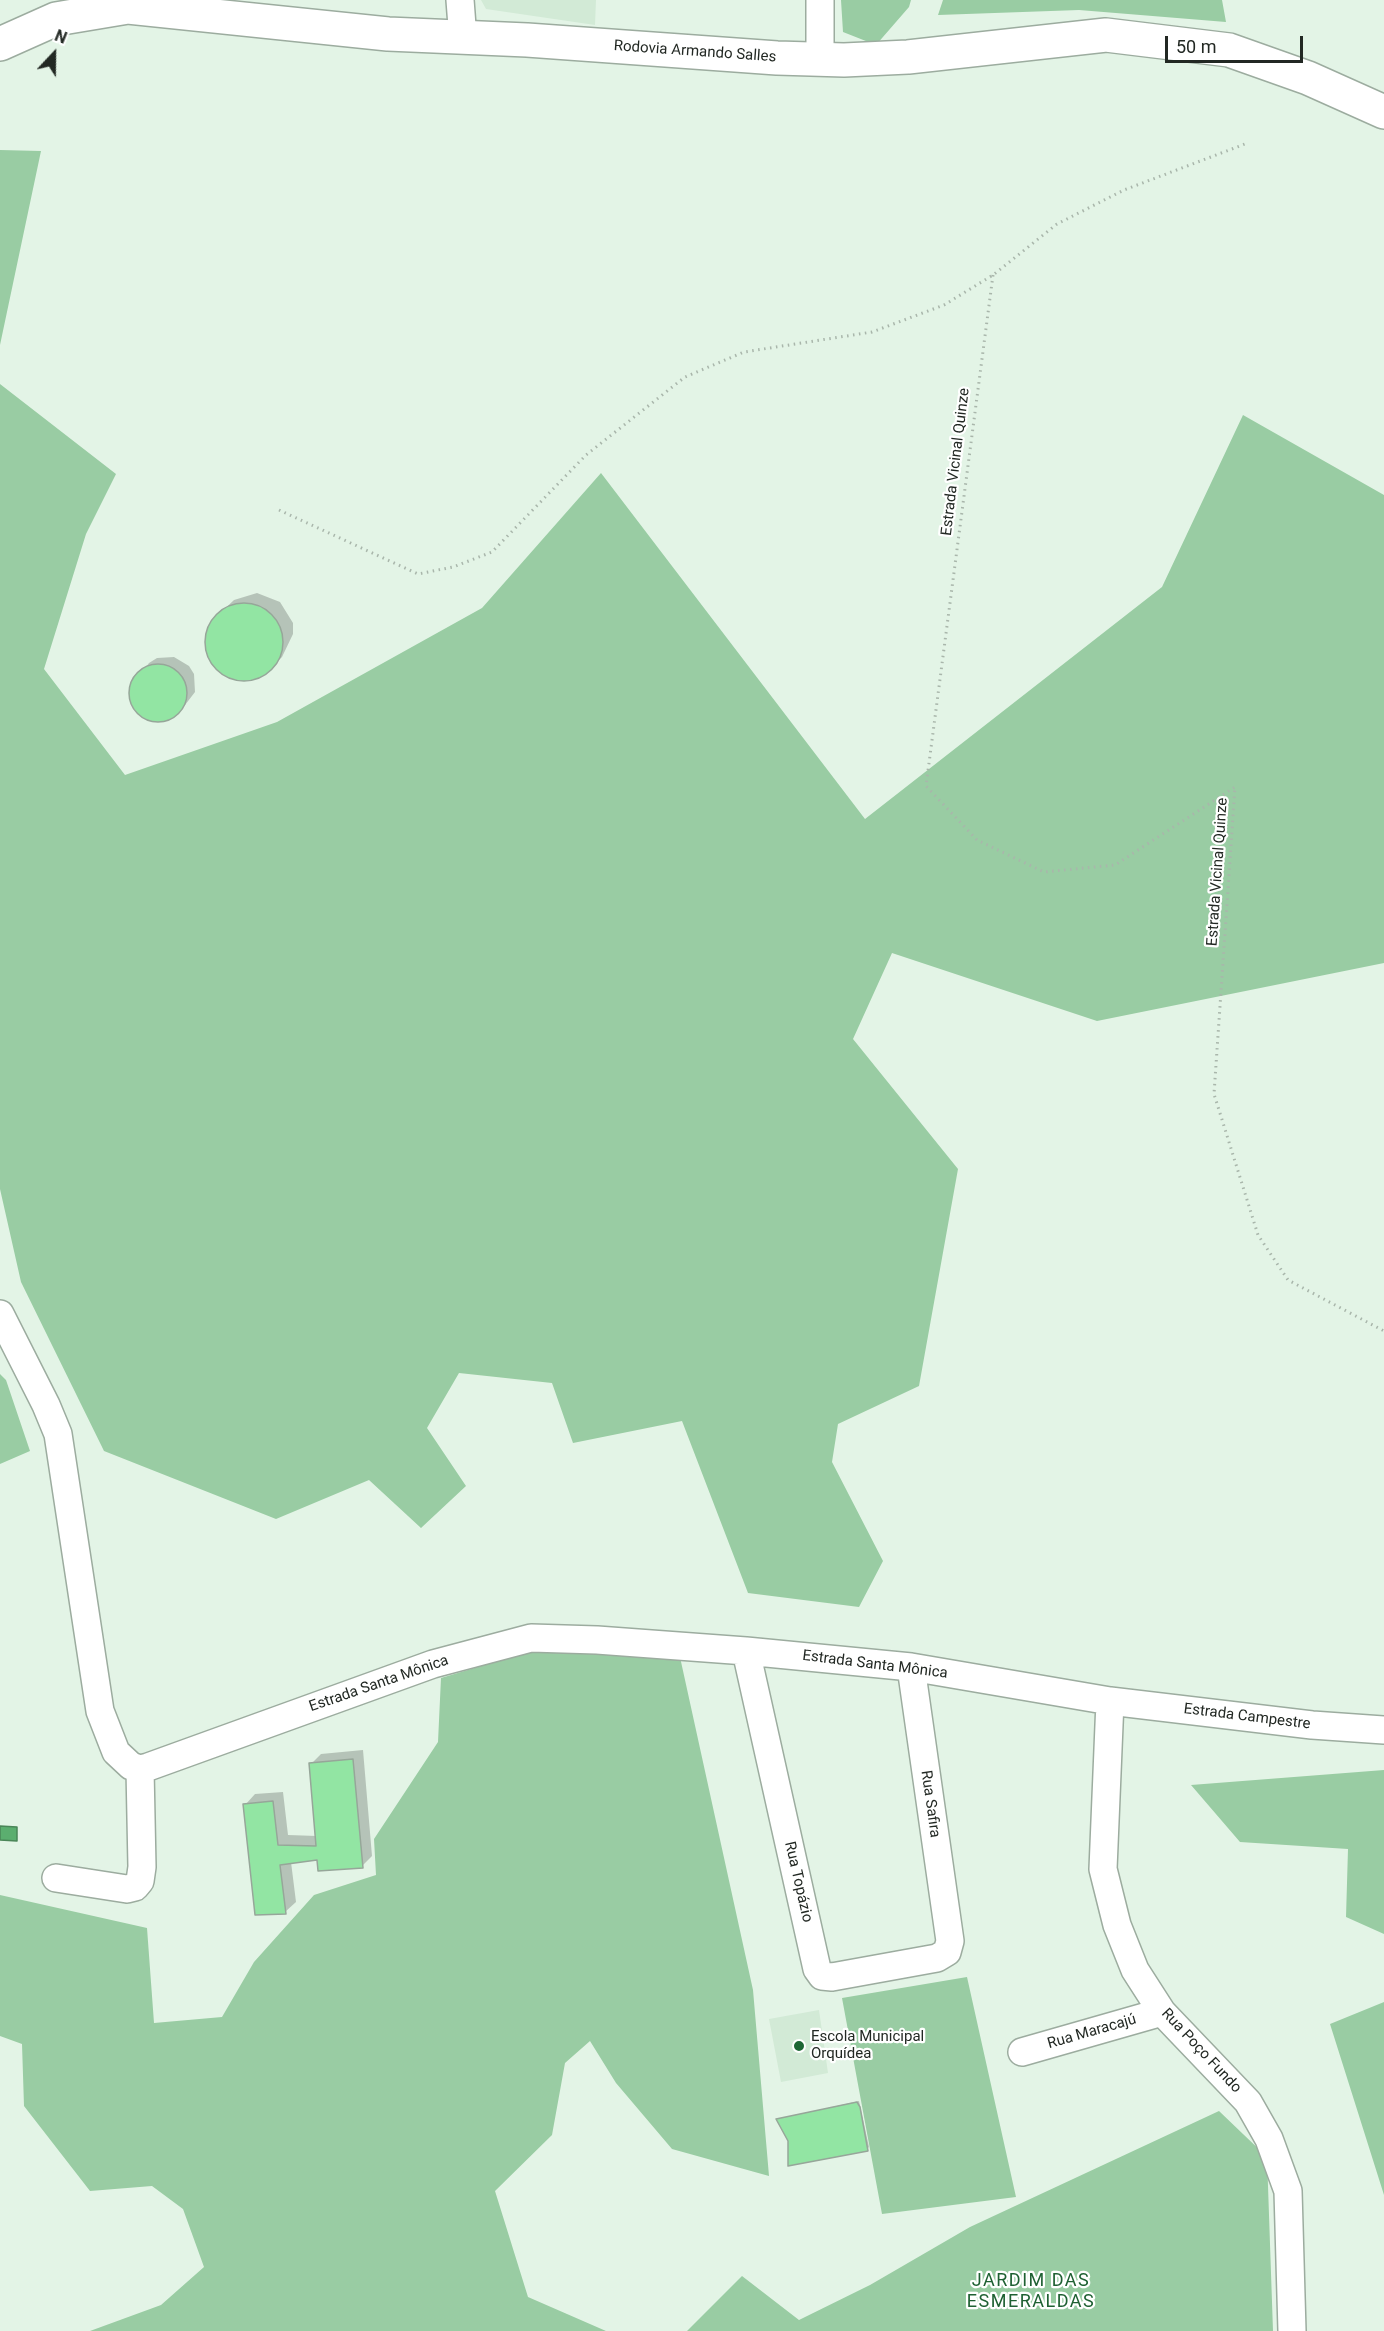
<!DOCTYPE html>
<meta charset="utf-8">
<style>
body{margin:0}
#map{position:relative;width:1384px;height:2331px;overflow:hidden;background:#e3f4e6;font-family:Roboto,sans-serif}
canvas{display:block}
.north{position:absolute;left:24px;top:24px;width:60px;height:60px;-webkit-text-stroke:4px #fff;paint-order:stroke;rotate:22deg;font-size:16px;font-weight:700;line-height:24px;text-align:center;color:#222823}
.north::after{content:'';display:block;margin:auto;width:21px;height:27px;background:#222823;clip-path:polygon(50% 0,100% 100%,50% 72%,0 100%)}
.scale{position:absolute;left:1165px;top:36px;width:138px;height:27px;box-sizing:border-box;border:3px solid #222823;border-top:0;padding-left:8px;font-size:18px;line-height:21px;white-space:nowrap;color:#222823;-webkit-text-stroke:4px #fff;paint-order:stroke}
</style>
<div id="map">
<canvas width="1384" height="2331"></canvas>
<div class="north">N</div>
<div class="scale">50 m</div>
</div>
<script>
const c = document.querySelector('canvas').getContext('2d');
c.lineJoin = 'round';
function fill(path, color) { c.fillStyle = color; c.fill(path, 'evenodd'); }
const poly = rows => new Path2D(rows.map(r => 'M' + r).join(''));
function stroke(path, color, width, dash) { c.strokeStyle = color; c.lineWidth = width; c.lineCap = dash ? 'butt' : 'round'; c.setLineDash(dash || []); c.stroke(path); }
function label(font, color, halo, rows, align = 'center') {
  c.font = font + ' Roboto,sans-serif'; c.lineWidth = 4.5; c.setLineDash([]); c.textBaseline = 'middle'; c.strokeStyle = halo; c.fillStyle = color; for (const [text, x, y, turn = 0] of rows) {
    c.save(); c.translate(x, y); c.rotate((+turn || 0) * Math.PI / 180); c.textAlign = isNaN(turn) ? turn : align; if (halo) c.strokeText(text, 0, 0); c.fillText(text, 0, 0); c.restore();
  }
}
const built = poly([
 [481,0,596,0,595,25,486,9],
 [819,2010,828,2073,781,2082,769,2019]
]);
const green = poly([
 [841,0,911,0,909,7,876,45,843,32],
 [943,0,1222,0,1226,22,1079,10,938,15],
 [0,150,41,151,0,345],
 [0,384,116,474,86,534,44,669,125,775,277,722,482,608,601,473,865,819,1162,587,1243,415,1384,495,1384,963,1097,1021,892,953,853,1039,958,1169,919,1386,838,1424,832,1462,883,1561,859,1607,748,1593,682,1421,573,1443,552,1383,459,1373,427,1428,466,1486,421,1528,369,1480,276,1519,104,1451,21,1282,0,1189],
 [0,1374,6,1380,30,1451,0,1464],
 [678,1648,753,1990,769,2176,672,2149,616,2083,590,2041,565,2063,552,2135,495,2191,528,2297,606,2331,90,2331,161,2305,204,2267,183,2209,152,2186,90,2191,24,2106,22,2044,0,2036,0,1895,147,1928,154,2023,222,2017,254,1962,314,1895,376,1875,374,1839,438,1742,441,1678,528,1652],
 [1384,1770,1384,1934,1346,1917,1348,1849,1240,1842,1191,1785],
 [967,1977,1016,2197,882,2214,842,1998],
 [1384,2002,1384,2195,1330,2024],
 [1219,2111,1267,2157,1273,2331,687,2331,742,2276,799,2320,870,2285,970,2227]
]);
const water = poly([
 [0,1826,17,1827,17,1841,0,1840,0,1826]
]);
const shadow = poly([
 [257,593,280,602,293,623,293,634,282,657,270,669,248,679,224,674,209,656,206,644,213,620,234,600],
 [174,657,189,666,194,674,195,692,182,709,166,720,147,719,133,706,131,687,149,663,157,658],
 [363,1750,372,1856,362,1866,319,1859,291,1862,296,1902,285,1912,245,1805,255,1794,283,1792,288,1835,317,1836,311,1764,321,1754],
 [859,2101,869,2147,867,2149,789,2141,778,2119]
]);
const building = poly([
 '205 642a39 39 0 1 1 78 0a39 39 0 1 1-78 0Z',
 '129 693a29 29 0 1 1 58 0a29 29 0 1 1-58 0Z',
 [353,1759,363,1868,318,1871,317,1860,280,1865,286,1914,255,1915,243,1804,273,1801,278,1845,316,1846,309,1763,353,1759],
 [857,2102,860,2107,868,2151,788,2166,788,2141,776,2119,857,2102]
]);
const path = poly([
 [993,275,926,786,977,840,1044,872,1115,865,1235,787,1214,1094,1258,1235,1288,1280,1384,1331],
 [279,510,418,574,453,567,492,552,586,455,685,377,744,352,872,332,944,305,993,275,1057,224,1124,190,1245,144]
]);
const minor = poly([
 [460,0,463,39],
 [820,59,820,0],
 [0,1314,46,1405,58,1434,100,1711,116,1752,131,1766,140,1769,148,1767,433,1664,531,1638,597,1640,746,1651,911,1667,1110,1701,1312,1725,1384,1730],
 [746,1651,817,1969,822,1976,832,1977,937,1958,947,1952,950,1941,911,1667],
 [1110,1701,1103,1869,1117,1925,1135,1970,1162,2012,1248,2102,1269,2139,1288,2191,1292,2331],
 [56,1878,127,1889,135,1887,140,1881,142,1867,140,1769],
 [1022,2052,1162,2012]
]);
const major = poly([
 [0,44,56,19,128,7,388,34,527,40,777,58,844,60,908,57,1106,35,1229,50,1308,78,1384,112]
]);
const markers = [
 [799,2046,6,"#1d6634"]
];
const streetNames = [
 ["Rodovia Armando Salles",695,52,4],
 ["Estrada Vicinal Quinze",956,462,-83],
 ["Estrada Vicinal Quinze",1218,872,-86],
 ["Estrada Santa Mônica",875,1665,7],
 ["Estrada Santa Mônica",379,1684,-19],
 ["Estrada Campestre",1247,1717,7],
 ["Rua Safira",930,1804,82],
 ["Rua Topázio",798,1882,77],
 ["Rua Maracajú",1092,2032,-16],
 ["Rua Poço Fundo",1201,2051,47]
];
const poiNames = [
 ["Escola Municipal",811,2037],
 ["Orquídea",811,2054]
];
const quarterNames = [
 ["JARDIM DAS",1031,2281],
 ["ESMERALDAS",1031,2302]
];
fill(built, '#d2ead6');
fill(green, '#99cca3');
fill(water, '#5bae6f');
stroke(water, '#4a8658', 1.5);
fill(shadow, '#0003');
fill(building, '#92e5a3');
stroke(building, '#96a699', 1.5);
stroke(minor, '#9cac9f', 30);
stroke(major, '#9cac9f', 36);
stroke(path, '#a9b6ab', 3, [1.5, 4.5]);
stroke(minor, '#fff', 27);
stroke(major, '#fff', 33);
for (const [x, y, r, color] of markers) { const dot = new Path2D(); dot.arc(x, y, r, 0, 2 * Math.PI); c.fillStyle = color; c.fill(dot); stroke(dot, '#fff', 2); }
label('15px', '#222823', '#fff', streetNames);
label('15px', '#222823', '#fff', poiNames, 'left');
c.letterSpacing = '1.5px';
label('18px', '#1f6133', '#fff', quarterNames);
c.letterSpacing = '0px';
</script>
